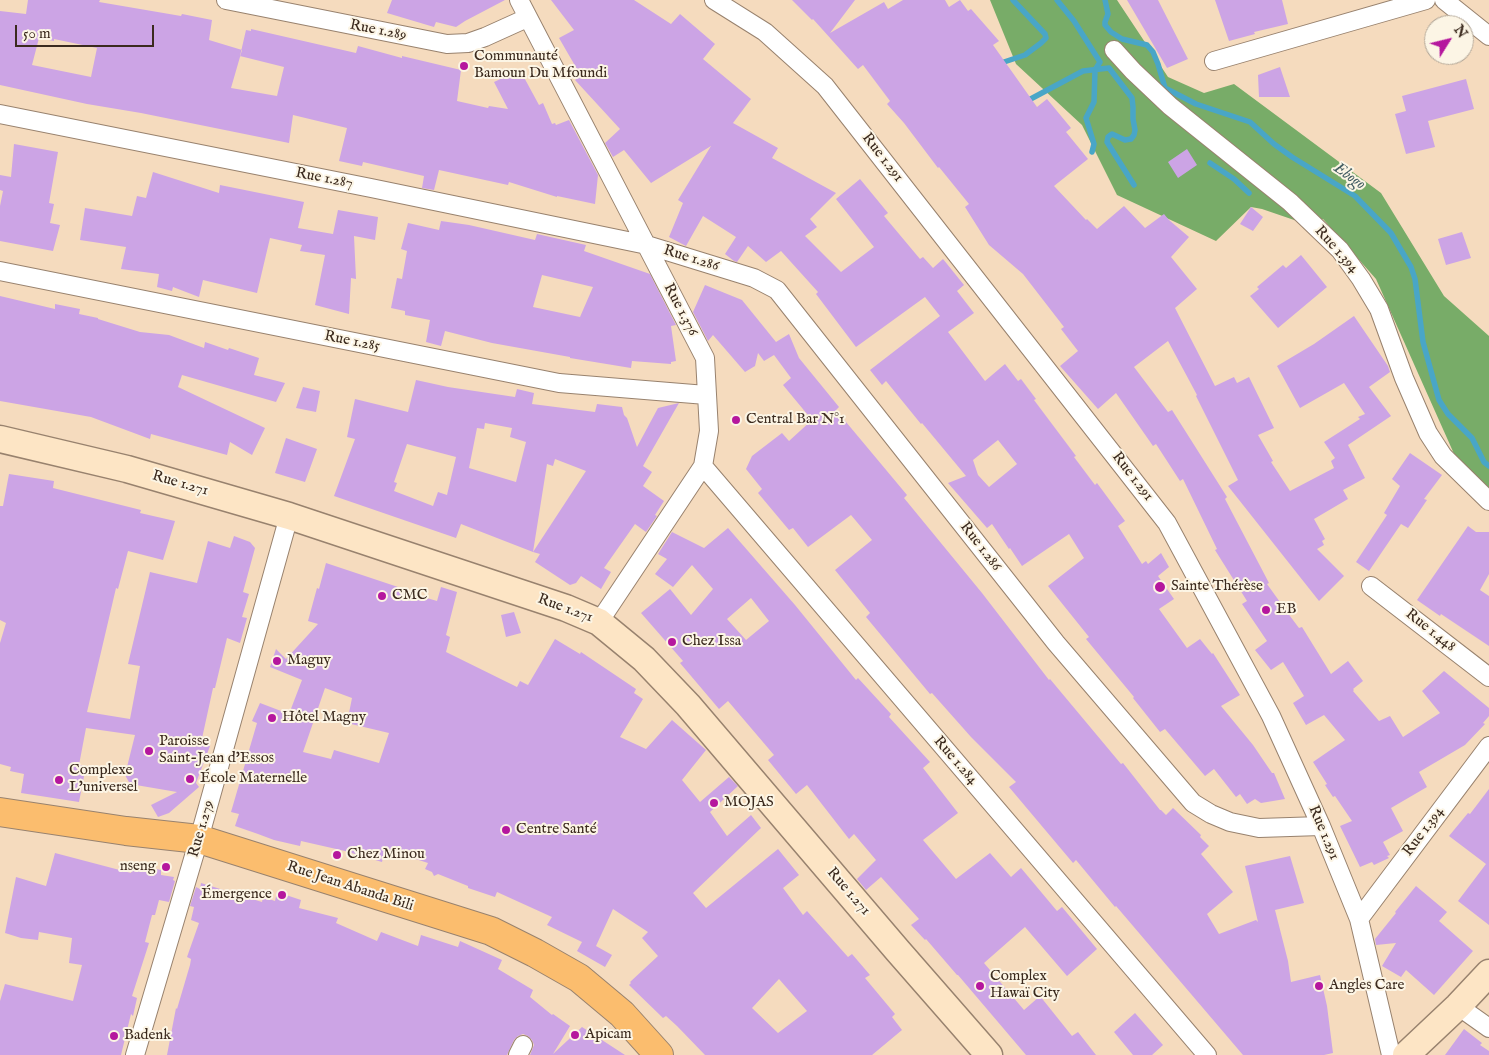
<!DOCTYPE html>
<meta charset="utf-8">
<style>
body{margin:0}
#map{position:relative;width:1489px;height:1055px;overflow:hidden;background:#f5dbbe;font-family:"IM FELL English",serif}
canvas{display:block}
.north{position:absolute;left:1424px;top:15px;width:50px;height:50px;box-sizing:border-box;background:#fcf5e5;border:1px solid #afa495;border-radius:50%;rotate:54deg;font-size:14px;font-weight:700;line-height:20px;text-align:center;color:#3b2a1e}
.north::after{content:'';display:block;margin:auto;width:18px;height:22px;background:#b5179e;clip-path:polygon(50% 0,100% 100%,50% 72%,0 100%)}
.scale{position:absolute;left:15px;top:25px;width:139px;height:22px;box-sizing:border-box;border:2px solid #3b2a1e;border-top:0;padding-left:6px;font-size:15px;line-height:18px;white-space:nowrap;color:#3b2a1e;-webkit-text-stroke:4px #fcf5e5;paint-order:stroke}
</style>
<div id="map">
<canvas width="1489" height="1055"></canvas>
<div class="north">N</div>
<div class="scale">50 m</div>
</div>
<script>
const c = document.querySelector('canvas').getContext('2d');
c.lineJoin = 'round';
function fill(path, color) { c.fillStyle = color; c.fill(path, 'evenodd'); }
const poly = rows => new Path2D(rows.map(r => 'M' + r).join(''));
function stroke(path, color, width, dash) { c.strokeStyle = color; c.lineWidth = width; c.lineCap = dash ? 'butt' : 'round'; c.setLineDash(dash || []); c.stroke(path); }
function label(font, color, halo, rows, align = 'center') {
  c.font = font + ' "IM FELL English",serif'; c.lineWidth = 4; c.setLineDash([]); c.textBaseline = 'middle'; c.strokeStyle = halo; c.fillStyle = color; for (const [text, x, y, turn = 0] of rows) {
    c.save(); c.translate(x, y); c.rotate((+turn || 0) * Math.PI / 180); c.textAlign = isNaN(turn) ? turn : align; if (halo) c.strokeText(text, 0, 0); c.fillText(text, 0, 0); c.restore();
  }
}
const forest = poly([
 [990,0,1117,0,1168,77,1204,93,1234,84,1381,193,1444,296,1489,336,1489,491,1455,456,1376,279,1323,219,1300,222,1262,209,1251,207,1216,241,1117,195,1082,125,1016,64]
]);
const stream = poly([
 [1057,0,1074,21,1100,62,1095,70,1094,102,1086,118,1094,144,1092,152],
 [1105,0,1108,14,1105,22,1105,25,1111,32,1122,39,1147,45,1153,52,1158,64,1165,88,1196,104,1250,122,1274,144,1292,157,1355,196,1391,233,1411,267,1415,279,1423,342,1439,400,1448,414,1472,438,1484,462,1489,466],
 [998,64,1025,55,1041,43,1046,38,1045,34,1013,0],
 [1025,102,1083,71,1109,68,1132,98,1133,107,1133,119,1135,130,1134,135,1131,139,1125,140,1112,134,1108,137,1107,142,1134,185],
 [1210,163,1234,179,1249,193]
]);
const building = poly([
 [28,0,100,0,99,2,181,16,182,14,212,20,209,40,242,50,231,88,277,96,284,67,240,56,246,30,251,31,251,29,356,53,358,46,402,58,402,56,461,70,457,101,488,108,489,106,508,109,494,82,520,70,539,105,543,103,552,124,555,123,556,125,569,120,598,175,595,204,557,196,557,197,509,182,508,185,439,170,434,190,422,188,424,176,363,162,362,166,339,161,347,128,293,115,289,143,141,113,87,104,0,85,0,11,26,14],
 [39,38,54,41,54,39,97,48,91,77,32,65],
 [392,0,505,0,465,21,456,27,436,22,434,27,387,13],
 [551,0,634,0,671,24,680,14,715,44,703,59,751,99,733,123,778,148,772,158,836,193,810,219,817,227,805,236,841,272,874,247,836,199,860,179,888,213,884,216,920,259,923,257,933,268,943,259,964,285,957,291,974,313,948,332,985,381,1005,364,1018,381,1021,379,1036,399,1034,400,1076,456,1074,457,1095,485,1097,483,1125,521,1118,526,1142,564,1146,561,1148,564,1161,553,1169,567,1158,576,1174,599,1159,609,1187,648,1200,639,1212,654,1213,653,1240,695,1221,706,1253,745,1272,773,1274,773,1285,799,1261,803,1255,799,1247,804,1240,794,1236,797,1214,769,1205,776,1165,729,1160,732,1133,698,1134,697,1086,639,1089,637,1048,586,1084,558,1069,534,1022,566,1010,548,1009,549,992,524,987,528,948,483,966,476,922,423,921,424,886,381,882,385,870,370,940,316,925,297,856,347,816,294,818,292,781,251,766,262,748,246,737,262,734,261,725,254,736,237,703,216,686,246,669,237,683,203,678,200,711,146,651,183,624,150,613,157,605,143,620,129,575,80,581,76,559,38,574,30],
 [998,440,1017,464,989,487,978,475,973,460],
 [792,0,855,0,830,33,884,2,888,9,903,0,945,0,949,7,960,0,968,11,971,9,999,41,993,45,1037,107,1047,99,1071,128,1066,132,1088,159,1054,186,1086,220,1087,219,1097,229,1124,206,1145,228,1164,214,1169,220,1189,237,1171,257,1197,289,1175,308,1215,386,1234,377,1237,383,1249,377,1274,428,1258,435,1273,461,1271,462,1290,491,1334,468,1331,461,1335,458,1324,442,1360,419,1358,417,1365,414,1344,383,1300,408,1277,366,1314,344,1354,316,1388,366,1390,372,1369,387,1391,416,1348,445,1365,478,1343,490,1348,499,1314,519,1325,539,1322,541,1324,545,1317,549,1344,576,1319,601,1228,486,1238,480,1196,396,1197,395,1168,341,1134,367,1168,412,1172,410,1227,497,1225,499,1269,583,1267,584,1290,616,1299,628,1302,627,1331,674,1348,661,1363,681,1353,689,1354,690,1353,691,1379,721,1390,716,1403,737,1440,713,1422,691,1444,671,1489,708,1489,716,1483,723,1485,724,1465,745,1419,772,1427,787,1391,808,1403,831,1383,842,1390,855,1387,856,1389,858,1374,865,1372,862,1360,867,1340,826,1352,821,1335,796,1333,797,1325,785,1327,784,1313,762,1345,740,1324,715,1306,725,1293,703,1304,696,1283,662,1271,670,1255,650,1267,641,1242,604,1247,601,1215,550,1217,549,1183,479,1180,481,1156,444,1153,446,1116,393,1098,409,1060,366,1078,351,1061,329,1064,327,1023,274,989,245,965,207,969,204,939,167,938,168,904,123,887,104,890,101,863,65,858,69,813,19,812,20],
 [1127,0,1158,0,1188,59,1167,68],
 [1215,0,1282,0,1288,24,1254,32,1255,34,1229,41],
 [1280,67,1290,97,1259,97,1258,75],
 [1466,79,1474,109,1428,121,1435,147,1406,154,1395,114,1406,111,1402,96],
 [14,144,58,152,49,203,54,204,50,223,60,225,53,251,0,241,0,206,3,191,0,190,0,175,11,177],
 [1187,149,1197,165,1178,178,1168,162],
 [153,172,219,193,220,185,304,202,298,228,333,234,338,210,378,217,375,240,354,236,356,279,351,278,349,314,315,305,325,255,300,251,302,245,270,238,257,293,203,280,199,297,173,287,172,291,157,287,159,274,121,269,126,247,80,240,85,208,132,216,137,196,146,198],
 [1251,207,1263,217,1253,231,1240,224],
 [441,221,469,225,535,240,537,234,586,245,584,251,650,274,676,325,671,326,676,361,671,362,671,364,632,361,631,368,570,358,570,357,492,343,445,331,441,346,426,342,430,320,405,315,405,311,391,308,397,278,402,279,407,251,401,249,408,223,439,230],
 [542,275,593,287,580,317,533,307],
 [1462,232,1471,258,1446,265,1438,239],
 [1301,255,1327,287,1278,328,1250,296,1259,289,1257,287,1283,265,1286,268],
 [705,285,742,300,776,342,789,334,799,358,839,407,836,410,907,495,904,498,982,593,1049,680,1050,679,1121,764,1123,763,1160,810,1161,810,1166,815,1173,808,1201,835,1200,837,1209,846,1201,854,1233,892,1207,914,1219,934,1256,920,1258,922,1245,866,1290,856,1304,903,1275,910,1288,961,1291,982,1320,975,1327,1006,1333,1053,1324,1055,1243,1055,1116,906,1115,907,1076,860,1073,863,1009,787,1016,782,971,737,932,693,930,694,866,617,870,613,835,570,872,540,851,515,808,547,793,528,789,530,758,493,762,489,746,469,752,456,782,433,789,441,812,420,783,385,791,378,774,355,764,361,758,353,755,366,745,372,713,335,708,341,693,312],
 [0,296,55,309,55,304,80,309,79,314,98,318,98,319,140,332,169,335,204,348,205,342,228,350,229,348,259,358,254,375,285,383,276,402,182,375,178,387,265,428,252,455,230,442,227,455,151,434,150,439,91,417,0,401],
 [416,380,448,387,515,397,517,389,534,393,532,404,595,412,597,404,622,407,624,415,627,418,637,447,658,408,679,403,643,466,652,472,643,486,664,501,655,515,657,516,646,532,635,524,604,568,611,572,601,589,581,576,576,583,570,585,535,562,540,554,533,552,586,471,555,459,553,466,547,464,533,552,461,524,456,538,334,496,355,439,347,437,355,399,408,412],
 [485,423,512,428,510,437,526,442,516,482,469,468,477,428,484,429],
 [407,444,456,457,447,495,438,492,433,506,394,491,397,483,394,482],
 [303,387,320,391,316,412,296,408],
 [286,438,317,449,305,482,275,473],
 [1410,453,1442,475,1424,499,1427,500,1408,528,1401,524,1369,571,1356,562,1387,515,1384,513,1400,486,1392,479],
 [9,474,54,481,53,488,141,510,140,513,175,521,163,560,128,551,118,589,116,588,87,712,130,719,140,666,128,664,150,572,197,583,208,541,230,548,234,536,250,542,255,548,243,592,249,594,242,617,247,618,240,643,227,638,215,688,213,688,201,743,210,746,196,783,199,787,169,813,158,817,151,805,177,792,130,784,125,775,135,735,86,728,79,765,86,766,79,802,21,793,24,774,10,771,11,767,0,764,0,643,6,623,0,620,0,506,3,506],
 [1468,526,1476,532,1489,532,1489,574,1480,590,1489,596,1489,646,1441,614,1440,616,1417,600],
 [728,528,795,605,856,680,858,678,891,714,889,717,930,762,923,768,958,813,923,840,956,879,990,853,1011,877,1021,868,1057,911,1062,907,1097,949,1067,976,1025,927,984,963,1024,1010,1040,996,1072,1036,1078,1032,1096,1055,1026,1055,958,975,957,975,926,939,925,940,911,925,919,919,881,877,866,890,857,879,876,860,854,834,849,839,807,785,796,794,768,760,774,755,728,701,719,709,680,663,683,661,641,613,670,589,691,615,713,589,692,565,673,587,655,574,667,559,658,554,672,532,704,548],
 [751,598,769,621,746,640,727,619],
 [326,563,407,590,406,592,437,601,441,587,457,592,446,635,450,637,446,652,517,687,520,681,528,685,555,639,580,654,581,652,636,689,634,693,643,699,620,737,646,749,672,720,706,750,682,780,700,802,729,777,738,786,710,812,727,836,751,815,761,828,693,893,706,908,778,849,799,875,783,888,803,915,807,911,848,957,852,954,870,975,865,978,895,1014,892,1017,902,1030,872,1055,705,1055,677,1026,666,1016,663,1018,629,985,631,983,630,982,658,956,642,938,648,932,613,909,596,946,612,955,605,967,577,951,582,942,547,925,552,917,497,892,495,897,468,888,468,886,438,874,434,876,432,872,425,869,428,863,385,849,382,862,345,851,301,841,300,846,274,840,258,834,235,826,239,814,231,812,257,723,252,721,260,703,289,714,302,680,270,667,276,649,286,659,318,624,308,621,317,588,319,589],
 [325,688,352,698,347,723,389,733,379,763,334,750,331,759,303,752],
 [779,979,807,1011,778,1033,752,1008],
 [514,612,521,633,506,637,501,615],
 [1489,789,1489,925,1458,901,1486,864,1449,836,1468,813,1470,814],
 [55,853,131,873,133,864,161,870,161,875,174,877,173,880,175,881,169,902,159,900,155,915,152,915,145,942,149,943,132,996,137,998,133,1016,131,1014,121,1055,0,1055,0,1001,5,984,73,1001,82,965,69,963,72,938,39,932,38,940,21,938,5,933,16,877,46,886],
 [201,883,262,902,263,897,275,901,277,892,301,900,299,908,338,918,336,923,377,941,381,932,418,946,421,935,458,947,460,941,502,960,498,969,533,990,530,997,552,1015,553,1014,570,1026,553,1054,582,1027,625,1055,530,1055,534,1045,532,1040,528,1036,523,1034,518,1036,514,1040,507,1055,167,1055,176,1008,177,1009,190,965,191,959,187,957,199,923,191,920,194,907,190,906,196,887,200,889],
 [1416,886,1447,912,1439,921,1473,951,1434,995,1406,970,1401,977,1382,966,1396,943,1376,945,1375,939,1396,913,1395,912],
 [1135,1013,1163,1045,1152,1055,1133,1055,1114,1032],
 [1464,1029,1482,1043,1480,1045,1489,1051,1489,1055,1445,1055]
]);
const street = poly([
 [226,0,447,44,468,43,485,37,527,18],
 [519,0,705,358,709,431,703,466,599,622],
 [714,0,765,32,825,86,1167,523,1271,716,1321,826,1359,919,1391,1055],
 [1444,0,1489,36],
 [1114,50,1133,71,1170,106,1290,202,1340,250,1361,279,1379,309,1404,378,1428,433,1443,456,1489,501],
 [1214,61,1426,0],
 [0,114,371,188,647,245,754,278,777,290,1056,643,1193,803,1211,814,1230,822,1259,828,1321,826],
 [0,271,559,383,706,395],
 [703,466,1207,1055],
 [1371,586,1489,677],
 [1359,919,1489,746],
 [1458,1006,1489,1028],
 [135,1055,199,839,289,516],
 [518,1055,523,1045]
]);
const secondary = poly([
 [0,439,127,469,289,516,566,608,599,622,644,659,688,705,898,951,989,1055],
 [1406,1055,1458,1006,1489,973]
]);
const primary = poly([
 [0,812,126,831,199,839,491,931,535,953,579,978,622,1014,659,1055]
]);
const markers = [
 [464,66,5,"#b5179e"],
 [736,420,5,"#b5179e"],
 [1160,587,6,"#b5179e"],
 [382,596,5,"#b5179e"],
 [1266,610,5,"#b5179e"],
 [672,642,5,"#b5179e"],
 [277,661,5,"#b5179e"],
 [272,718,5,"#b5179e"],
 [149,751,5,"#b5179e"],
 [190,779,5,"#b5179e"],
 [59,780,5,"#b5179e"],
 [714,803,5,"#b5179e"],
 [506,830,5,"#b5179e"],
 [337,855,5,"#b5179e"],
 [166,867,5,"#b5179e"],
 [282,895,5,"#b5179e"],
 [980,986,5,"#b5179e"],
 [1319,986,5,"#b5179e"],
 [575,1035,5,"#b5179e"],
 [114,1036,5,"#b5179e"]
];
const streetNames = [
 ["Rue 1.289",378,31,11],
 ["Rue 1.291",882,158,52],
 ["Rue 1.287",324,179,11],
 ["Rue 1.394",1336,250,48],
 ["Rue 1.286",691,259,17],
 ["Rue 1.376",680,310,62],
 ["Rue 1.285",352,342,11],
 ["Rue 1.291",1132,477,52],
 ["Rue 1.271",180,484,16],
 ["Rue 1.286",980,547,52],
 ["Rue 1.271",565,609,20],
 ["Rue 1.448",1430,631,38],
 ["Rue 1.284",955,761,49],
 ["Rue 1.279",202,829,-74],
 ["Rue 1.394",1424,832,-53],
 ["Rue 1.291",1323,833,67],
 ["Rue Jean Abanda Bili",350,887,18],
 ["Rue 1.271",848,892,49]
];
const poiNames = [
 ["Communauté",474,57],
 ["Bamoun Du Mfoundi",474,74],
 ["Central Bar N°1",746,420],
 ["Sainte Thérèse",1171,587],
 ["CMC",392,596],
 ["EB",1276,610],
 ["Chez Issa",682,642],
 ["Maguy",287,661],
 ["Hôtel Magny",282,718],
 ["Paroisse",159,742],
 ["Saint-Jean d'Essos",159,759],
 ["Complexe",69,771],
 ["L'universel",69,788],
 ["École Maternelle",200,779],
 ["MOJAS",724,803],
 ["Centre Santé",516,830],
 ["Chez Minou",347,855],
 ["nseng",156,867,"right"],
 ["Émergence",272,895,"right"],
 ["Complex",990,977],
 ["Hawaï City",990,994],
 ["Angles Care",1329,986],
 ["Apicam",585,1035],
 ["Badenk",124,1036]
];
const waterNames = [
 ["Ebogo",1349,177,35]
];
fill(forest, '#78ac68');
stroke(stream, '#49a6c7', 5.5);
fill(building, '#cca4e5');
stroke(street, '#98826e', 20);
stroke(secondary, '#98826e', 29);
stroke(primary, '#98826e', 30);
stroke(street, '#fff', 18);
stroke(secondary, '#fde5c5', 26);
stroke(primary, '#fbbd6e', 28);
for (const [x, y, r, color] of markers) { const dot = new Path2D(); dot.arc(x, y, r, 0, 2 * Math.PI); c.fillStyle = color; c.fill(dot); stroke(dot, '#fcf5e5', 2); }
label('15px', '#3b2a1e', '#fcf5e5', streetNames);
label('15px', '#3b2a1e', '#fcf5e5', poiNames, 'left');
label('italic 16px', '#415c62', '#fcf5e5', waterNames);
</script>
